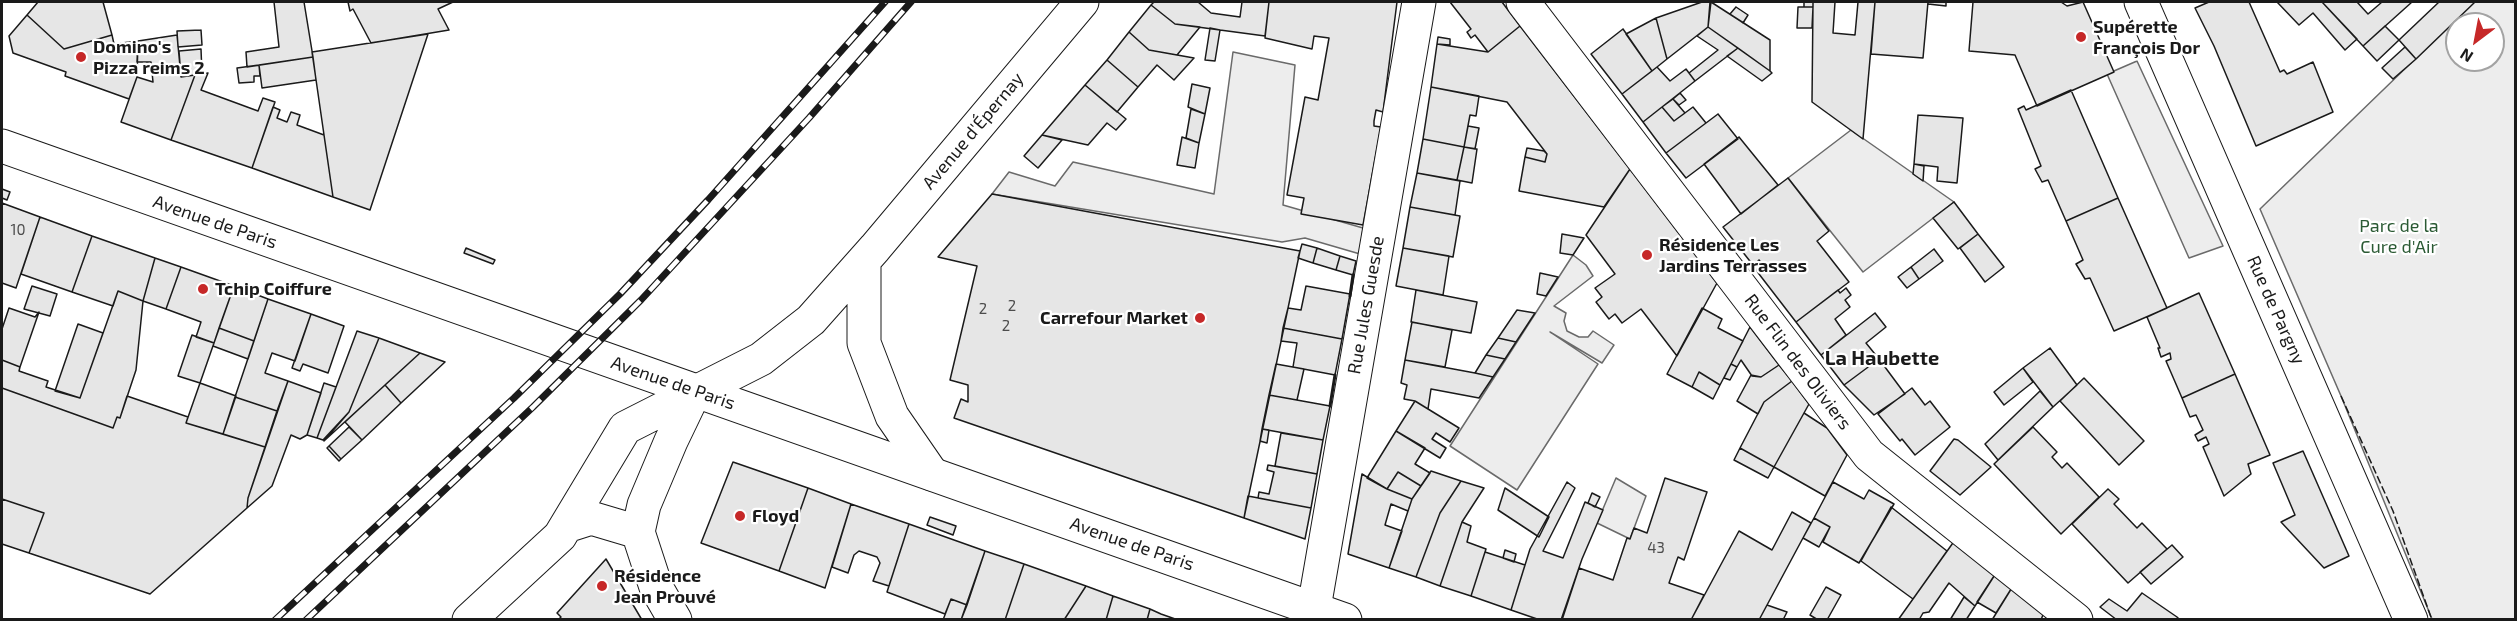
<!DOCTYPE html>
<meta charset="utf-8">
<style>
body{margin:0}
#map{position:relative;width:2517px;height:621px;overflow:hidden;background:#fff;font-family:"Exo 2",sans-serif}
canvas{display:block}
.frame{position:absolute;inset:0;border:3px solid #1a1a1a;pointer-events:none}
.north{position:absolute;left:2445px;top:12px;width:60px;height:60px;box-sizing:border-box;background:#fff;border:2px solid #a3a3a3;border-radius:50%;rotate:212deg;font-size:16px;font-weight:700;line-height:24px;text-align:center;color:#1a1a1a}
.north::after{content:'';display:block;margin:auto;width:21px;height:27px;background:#c62828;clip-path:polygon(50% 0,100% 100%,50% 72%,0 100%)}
</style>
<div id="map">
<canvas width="2517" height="621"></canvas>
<div class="frame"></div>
<div class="north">N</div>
</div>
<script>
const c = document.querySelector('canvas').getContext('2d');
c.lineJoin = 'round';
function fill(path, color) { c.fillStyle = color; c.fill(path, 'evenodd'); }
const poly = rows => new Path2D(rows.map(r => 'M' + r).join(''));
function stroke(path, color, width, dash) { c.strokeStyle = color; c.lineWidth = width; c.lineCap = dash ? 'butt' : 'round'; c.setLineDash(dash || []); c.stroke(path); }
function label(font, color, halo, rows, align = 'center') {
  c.font = font + ' "Exo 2",sans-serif'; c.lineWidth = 4.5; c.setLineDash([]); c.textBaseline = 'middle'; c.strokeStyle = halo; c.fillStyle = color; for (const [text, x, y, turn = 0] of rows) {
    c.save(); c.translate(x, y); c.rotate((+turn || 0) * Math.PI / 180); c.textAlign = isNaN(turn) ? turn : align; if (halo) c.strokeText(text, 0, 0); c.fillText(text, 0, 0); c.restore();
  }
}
const built = poly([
 [2474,2,2515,2,2515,619,2432,619,2341,396,2260,209,2474,2],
 [2457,24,2493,24,2493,60,2457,60,2457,24],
 [1233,52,1295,65,1283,205,1363,228,1360,254,1305,238,1282,242,992,194,1009,172,1055,186,1073,162,1214,194,1233,52],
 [2137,61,2223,246,2189,258,2107,74,2137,61],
 [1851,130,1954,202,1863,272,1788,178,1851,130],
 [1573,255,1586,265,1593,276,1554,306,1566,313,1564,321,1567,331,1579,337,1588,337,1593,331,1614,345,1602,363,1550,332,1598,364,1517,490,1450,446,1573,255],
 [1616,478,1646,496,1630,539,1597,523,1616,478]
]);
const building = poly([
 [38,2,103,2,112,35,64,49,27,15,38,2],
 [274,2,304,2,313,57,247,67,246,52,279,47,274,2],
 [348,2,453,2,438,9,449,30,371,43,353,9,350,11,348,2],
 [1154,2,1198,2,1211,13,1240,17,1242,2,1269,2,1265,36,1175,24,1151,5,1154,2],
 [1269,2,1397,2,1383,112,1376,110,1374,121,1374,126,1381,127,1363,225,1301,214,1304,198,1287,195,1305,97,1318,100,1329,38,1314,36,1312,49,1265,38,1269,2],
 [1450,2,1502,2,1520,26,1488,52,1475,35,1471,38,1467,32,1471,29,1450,2],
 [1702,2,1710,2,1708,27,1667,59,1656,18,1702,2],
 [1711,2,1770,40,1770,71,1708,27,1711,2],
 [1804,2,1813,2,1813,7,1804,7,1804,2],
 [1813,2,1835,2,1833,33,1855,35,1858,2,1875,2,1863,139,1812,102,1813,2],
 [1875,2,1928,2,1923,58,1871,54,1875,2],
 [1928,2,1946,2,1946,6,1928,4,1928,2],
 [1973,2,2061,2,2067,6,2083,2,2114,72,2037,106,2015,55,1969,51,1973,2],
 [2209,2,2249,2,2280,72,2284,70,2287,74,2313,62,2333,112,2256,146,2214,46,2195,8,2209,2],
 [2277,2,2322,2,2357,39,2345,50,2313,13,2299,25,2277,2],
 [2322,2,2357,2,2368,14,2382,2,2412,2,2363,46,2322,2],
 [2439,2,2475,2,2416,59,2399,40,2439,2],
 [1151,5,1175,24,1200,27,1177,55,1149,50,1129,32,1151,5],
 [1736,7,1748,15,1743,23,1730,14,1736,7],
 [1798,7,1813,7,1812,28,1797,28,1798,7],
 [27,15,64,49,112,35,114,44,138,41,137,77,129,99,65,76,66,72,13,53,9,36,27,15],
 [1656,18,1667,59,1652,71,1626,34,1656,18],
 [1520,26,1630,169,1604,207,1519,191,1525,157,1545,162,1547,154,1507,102,1431,87,1437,44,1488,52,1520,26],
 [2385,26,2399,40,2377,61,2363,46,2385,26],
 [1708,27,1738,48,1695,81,1689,73,1718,50,1697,36,1708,27],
 [1210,28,1220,30,1215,61,1205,60,1210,28],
 [1623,29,1652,71,1622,94,1591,54,1623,29],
 [201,30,202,45,178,47,177,31,201,30],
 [1129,32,1149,50,1194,58,1174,80,1157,65,1138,87,1107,60,1129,32],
 [428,34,370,210,333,197,312,52,428,34],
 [177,35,181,77,195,75,171,140,121,122,137,77,153,82,151,62,137,62,138,41,177,35],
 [1438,37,1450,39,1450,45,1437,44,1438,37],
 [2405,47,2416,59,2393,79,2382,68,2405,47],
 [1738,48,1770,71,1772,73,1762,81,1727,56,1738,48],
 [201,49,202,74,181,77,179,51,201,49],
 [313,57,316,80,262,88,259,65,313,57],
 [1107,60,1138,87,1117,112,1085,85,1107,60],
 [259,65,260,76,254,76,254,82,239,83,237,68,259,65],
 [1657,67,1670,81,1686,69,1695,81,1643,122,1622,94,1657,67],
 [208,73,201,90,258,111,263,98,275,102,252,168,171,140,195,75,208,73],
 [1192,84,1210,88,1205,114,1188,107,1192,84],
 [1085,85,1126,119,1116,130,1107,123,1088,145,1042,135,1085,85],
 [1431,87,1479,96,1476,116,1470,115,1464,147,1423,139,1431,87],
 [2071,90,2118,198,2066,221,2048,180,2042,182,2035,169,2041,166,2018,109,2024,106,2026,110,2071,90],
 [1680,93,1686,100,1679,105,1673,99,1680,93],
 [1673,99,1685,113,1674,121,1662,107,1673,99],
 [273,107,280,110,277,118,287,122,291,112,300,115,297,125,324,135,333,197,252,168,273,107],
 [1662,107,1674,121,1693,107,1706,123,1666,153,1643,122,1662,107],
 [1191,109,1205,114,1199,143,1186,138,1191,109],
 [1718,114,1738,139,1686,178,1666,153,1718,114],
 [1918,115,1963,118,1957,183,1937,181,1938,167,1914,164,1918,115],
 [1468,126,1479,128,1475,149,1464,147,1468,126],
 [1042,135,1062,140,1038,168,1024,156,1042,135],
 [1182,137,1199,143,1195,168,1177,165,1182,137],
 [1739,137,1778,185,1741,214,1704,164,1739,137],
 [1423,139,1464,147,1457,180,1417,173,1423,139],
 [1464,147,1477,149,1472,183,1457,180,1464,147],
 [1527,148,1544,151,1547,154,1545,162,1525,157,1527,148],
 [1914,164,1924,166,1923,181,1913,174,1914,164],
 [1630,169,1717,283,1677,356,1641,309,1622,323,1615,314,1609,319,1596,302,1602,297,1595,288,1615,274,1586,235,1630,169],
 [1417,173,1460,181,1455,215,1410,207,1417,173],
 [1788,178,1829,231,1817,241,1849,282,1796,322,1759,274,1766,269,1759,260,1753,265,1723,227,1788,178],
 [2,189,10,192,7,200,2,198,2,189],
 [992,194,1300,251,1244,518,954,418,961,399,968,402,968,385,950,380,977,266,938,257,992,194],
 [2118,198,2167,308,2114,331,2090,278,2085,279,2076,264,2083,260,2066,221,2118,198],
 [1954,202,1978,234,1958,249,1933,218,1954,202],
 [2,203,40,217,16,288,2,283,2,203],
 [1410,207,1460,216,1453,257,1403,248,1410,207],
 [40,217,92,236,72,292,21,274,40,217],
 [1562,234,1584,238,1573,255,1560,253,1562,234],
 [1978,234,2004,267,1985,282,1960,248,1978,234],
 [92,236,155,258,143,301,118,291,113,306,72,292,92,236],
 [1302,244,1317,248,1313,263,1298,258,1302,244],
 [466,248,495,260,493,264,464,253,466,248],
 [1317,248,1340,256,1336,270,1313,263,1317,248],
 [1403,248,1449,256,1443,295,1396,286,1403,248],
 [1934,249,1943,261,1919,279,1911,267,1934,249],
 [1340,256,1356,261,1353,275,1336,270,1340,256],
 [155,258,181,267,166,309,143,301,155,258],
 [1759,260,1766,269,1759,274,1753,265,1759,260],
 [181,267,234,286,214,343,196,337,201,322,166,309,181,267],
 [1911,267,1919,279,1907,288,1898,277,1911,267],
 [1540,273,1558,277,1546,296,1537,294,1540,273],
 [32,286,57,294,50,316,24,309,32,286],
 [234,286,268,299,254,341,219,328,234,286],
 [1306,286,1350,294,1342,339,1283,328,1288,308,1301,310,1306,286],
 [1846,288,1851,295,1845,300,1850,307,1835,319,1846,335,1821,355,1796,322,1838,290,1840,293,1846,288],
 [1416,290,1477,302,1471,333,1411,322,1416,290],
 [118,291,143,301,136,370,120,418,117,417,113,428,2,388,2,360,20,367,19,371,48,381,46,387,80,398,118,291],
 [2199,293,2235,374,2182,398,2166,361,2171,359,2170,353,2161,357,2158,348,2160,348,2147,317,2199,293],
 [268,299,311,314,295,361,272,353,265,373,288,381,277,411,235,397,268,299],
 [9,308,35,317,39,312,20,367,2,360,2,329,9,308],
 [1702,308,1722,319,1718,328,1743,341,1720,385,1699,372,1692,387,1667,374,1702,308],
 [1517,310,1535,313,1516,342,1498,338,1517,310],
 [1875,313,1886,327,1866,343,1879,359,1844,385,1821,355,1875,313],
 [311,314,344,326,328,373,303,364,300,371,292,368,311,314],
 [1412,322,1452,330,1445,367,1405,360,1412,322],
 [78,324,103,333,80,398,55,391,78,324],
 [1750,327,1779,365,1761,377,1752,376,1741,360,1737,367,1731,364,1750,327],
 [219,328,254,341,248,359,213,346,219,328],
 [1283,328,1342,339,1335,375,1293,367,1297,343,1281,341,1283,328],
 [357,331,379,338,349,412,323,440,317,438,357,331],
 [192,335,214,343,200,383,178,376,192,335],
 [379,338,420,353,324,441,349,412,379,338],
 [1498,338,1516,342,1505,359,1486,355,1498,338],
 [2050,348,2077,385,2053,407,2023,368,2050,348],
 [420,353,445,362,401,403,385,385,420,353],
 [1486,355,1505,359,1493,377,1475,373,1486,355],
 [1879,359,1905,394,1874,415,1844,385,1879,359],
 [1405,360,1475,373,1493,377,1479,398,1431,389,1428,409,1415,401,1404,399,1407,385,1401,383,1405,360],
 [1276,364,1304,369,1297,400,1269,395,1276,364],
 [1731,364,1737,367,1730,380,1724,378,1731,364],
 [1779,365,1792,381,1764,402,1758,414,1737,401,1751,375,1761,377,1779,365],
 [2023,368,2033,382,2004,405,1994,392,2023,368],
 [1699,372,1720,385,1713,399,1692,387,1699,372],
 [2235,374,2270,455,2248,464,2251,474,2224,496,2203,447,2209,444,2206,437,2198,441,2195,435,2203,430,2196,415,2190,417,2182,398,2235,374],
 [2084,378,2144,441,2119,465,2060,401,2084,378],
 [288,381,321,393,307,435,300,439,291,435,272,486,247,508,248,498,288,381],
 [1792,381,1809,404,1774,467,1740,448,1764,402,1792,381],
 [200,383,236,396,223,434,186,423,200,383],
 [324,383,336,387,317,438,307,435,324,383],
 [385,385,401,403,362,440,345,422,385,385],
 [2,388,113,428,117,417,120,418,127,396,188,417,186,423,265,447,248,498,247,508,150,594,29,553,44,513,2,499,2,388],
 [1912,388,1925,405,1930,401,1950,427,1915,455,1902,439,1900,441,1878,414,1912,388],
 [2040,391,2053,407,1998,460,1985,444,2040,391],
 [1269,395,1330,406,1323,440,1262,429,1269,395],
 [235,397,277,411,265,447,223,434,235,397],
 [1415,401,1459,428,1450,442,1436,433,1432,439,1446,448,1440,458,1396,431,1415,401],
 [1804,413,1827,428,1847,455,1825,496,1774,467,1804,413],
 [349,427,362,440,341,459,329,446,349,427],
 [2033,427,2057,452,2052,457,2062,468,2067,463,2099,497,2061,534,1994,464,2033,427],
 [1262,429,1269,430,1267,443,1260,441,1262,429],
 [1396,431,1425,448,1415,464,1430,473,1421,486,1398,472,1387,489,1367,478,1396,431],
 [1281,433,1323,440,1317,474,1275,466,1281,433],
 [1954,439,1958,440,1991,467,1960,495,1930,471,1954,439],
 [329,446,341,459,339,461,327,448,329,446],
 [1740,448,1774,467,1768,478,1734,460,1740,448],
 [2303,451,2349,556,2324,568,2281,522,2295,515,2273,463,2303,451],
 [733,462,808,488,779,571,701,543,733,462],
 [1268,465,1317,474,1311,508,1258,498,1259,492,1269,494,1274,472,1267,470,1268,465],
 [1431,471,1461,481,1440,513,1416,577,1389,568,1412,499,1431,471],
 [1398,472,1421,486,1412,499,1387,489,1398,472],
 [1362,474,1387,489,1412,499,1408,511,1391,504,1385,525,1402,531,1389,568,1348,554,1362,474],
 [1665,478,1707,492,1684,560,1678,557,1669,583,1704,595,1691,620,1562,620,1579,568,1613,580,1627,538,1630,539,1634,528,1647,533,1665,478],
 [1461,481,1484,488,1462,522,1440,586,1416,577,1440,513,1461,481],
 [1567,482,1575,488,1543,551,1563,558,1585,502,1603,510,1582,559,1561,620,1540,620,1511,610,1530,549,1567,482],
 [1833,482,1864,499,1869,490,1894,504,1859,563,1823,542,1830,527,1814,518,1833,482],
 [808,488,851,504,825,588,779,571,808,488],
 [1505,488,1549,517,1539,537,1498,510,1505,488],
 [2108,489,2119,499,2114,504,2137,528,2142,523,2167,549,2128,583,2072,524,2108,489],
 [1592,493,1600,497,1595,507,1588,503,1592,493],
 [1248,496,1311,508,1305,539,1244,518,1248,496],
 [2,499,44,513,29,553,2,544,2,499],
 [851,504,909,524,889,586,873,581,880,563,877,557,859,551,854,555,848,573,832,567,851,504],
 [1891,507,1947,551,1913,599,1861,561,1891,507],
 [1792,512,1811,523,1759,620,1691,620,1739,531,1772,550,1792,512],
 [930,517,956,526,953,535,927,525,930,517],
 [1814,518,1830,527,1819,547,1803,538,1814,518],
 [1462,522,1471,526,1467,542,1486,549,1471,596,1440,586,1462,522],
 [909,524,985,551,967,605,951,599,945,614,887,592,909,524],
 [1955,540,1996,573,1975,606,1949,583,1929,612,1923,613,1919,620,1898,620,1955,540],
 [2172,545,2183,557,2151,584,2140,572,2172,545],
 [1505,550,1516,554,1514,562,1503,558,1505,550],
 [985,551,1024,564,1005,620,961,620,985,551],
 [1485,552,1525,565,1511,610,1471,596,1485,552],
 [606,559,642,620,558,620,561,617,557,613,606,559],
 [1024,564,1086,586,1064,620,1005,620,1024,564],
 [1996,573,2013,586,1996,613,1977,602,1996,573],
 [1086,586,1113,596,1106,620,1064,620,1086,586],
 [2013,586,2044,612,2041,620,1992,620,2013,586],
 [1826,587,1841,595,1827,620,1818,620,1810,615,1826,587],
 [2142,593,2177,617,2180,620,2117,620,2100,607,2109,599,2127,611,2142,593],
 [1113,596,1150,609,1147,620,1106,620,1113,596],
 [1964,597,1975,606,1966,620,1950,620,1964,597],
 [951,599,967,605,961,620,943,620,951,599],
 [1767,605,1787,612,1783,620,1759,620,1767,605],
 [1150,609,1161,614,1178,620,1147,620,1150,609]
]);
const street = poly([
 [1523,2,1869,455,2076,620],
 [2141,2,2411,620],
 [1314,608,1419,2]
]);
const secondary = poly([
 [864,261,864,343,892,416,932,474],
 [566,526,591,518,638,532],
 [469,620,560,536,625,428,761,359,811,320,875,248,1082,2],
 [675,620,656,587,638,532,644,505,671,441,695,391]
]);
const primary = poly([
 [2,146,1345,620]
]);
const rail = poly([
 [275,620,514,398,620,294,708,200,885,2],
 [306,620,533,407,641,300,809,118,911,2]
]);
const fence = poly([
 [2341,396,2393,511,2432,620]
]);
const wall = poly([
 [1350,296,1353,275],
 [1330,406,1335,375]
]);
const markers = [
 [2081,37,6,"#c62828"],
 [81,57,6,"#c62828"],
 [1647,255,6,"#c62828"],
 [203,289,6,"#c62828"],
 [1200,318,6,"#c62828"],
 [740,516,6,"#c62828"],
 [602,586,6,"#c62828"]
];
const numberNames = [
 ["10",18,230],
 ["2",1012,306],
 ["2",983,309],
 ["2",1006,326],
 ["43",1656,548]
];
const poiNames = [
 ["Supérette",2093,27],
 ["François Dor",2093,48],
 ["Domino's",93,47],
 ["Pizza reims 2",93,68],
 ["Résidence Les",1659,245],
 ["Jardins Terrasses",1659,266],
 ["Tchip Coiffure",215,289],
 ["Carrefour Market",1188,318,"right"],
 ["Floyd",752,516],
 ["Résidence",614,576],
 ["Jean Prouvé",614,597]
];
const streetNames = [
 ["Avenue d'Épernay",973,131,-50],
 ["Avenue de Paris",215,222,19],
 ["Rue Jules Guesde",1366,305,-80],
 ["Rue de Pargny",2276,310,66],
 ["Rue Flin des Oliviers",1798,362,53],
 ["Avenue de Paris",673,383,19],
 ["Avenue de Paris",1132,544,19]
];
const parkNames = [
 ["Parc de la",2399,226],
 ["Cure d'Air",2399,247]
];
const neighbourhoodNames = [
 ["La Haubette",1882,358]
];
fill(built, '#ededed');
stroke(built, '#6a6a6a', 1.5);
fill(building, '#e6e6e6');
stroke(building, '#1a1a1a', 1.5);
stroke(street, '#1a1a1a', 35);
stroke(secondary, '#1a1a1a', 35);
stroke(primary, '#1a1a1a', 35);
stroke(street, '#fff', 33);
stroke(secondary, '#fff', 33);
stroke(primary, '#fff', 33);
stroke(rail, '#1a1a1a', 7);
stroke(rail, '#fff', 4.5, [14]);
stroke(fence, '#1a1a1a', 1.5, [8, 3]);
stroke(wall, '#1a1a1a', 3);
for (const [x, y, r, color] of markers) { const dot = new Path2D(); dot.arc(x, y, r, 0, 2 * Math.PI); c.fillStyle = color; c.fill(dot); stroke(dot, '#fff', 2); }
label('15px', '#4d4d4d', null, numberNames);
label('bold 18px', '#1a1a1a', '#fff', poiNames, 'left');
label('18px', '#1a1a1a', '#fff', streetNames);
label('18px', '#2b5a34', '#fff', parkNames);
label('bold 20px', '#1a1a1a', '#fff', neighbourhoodNames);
</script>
